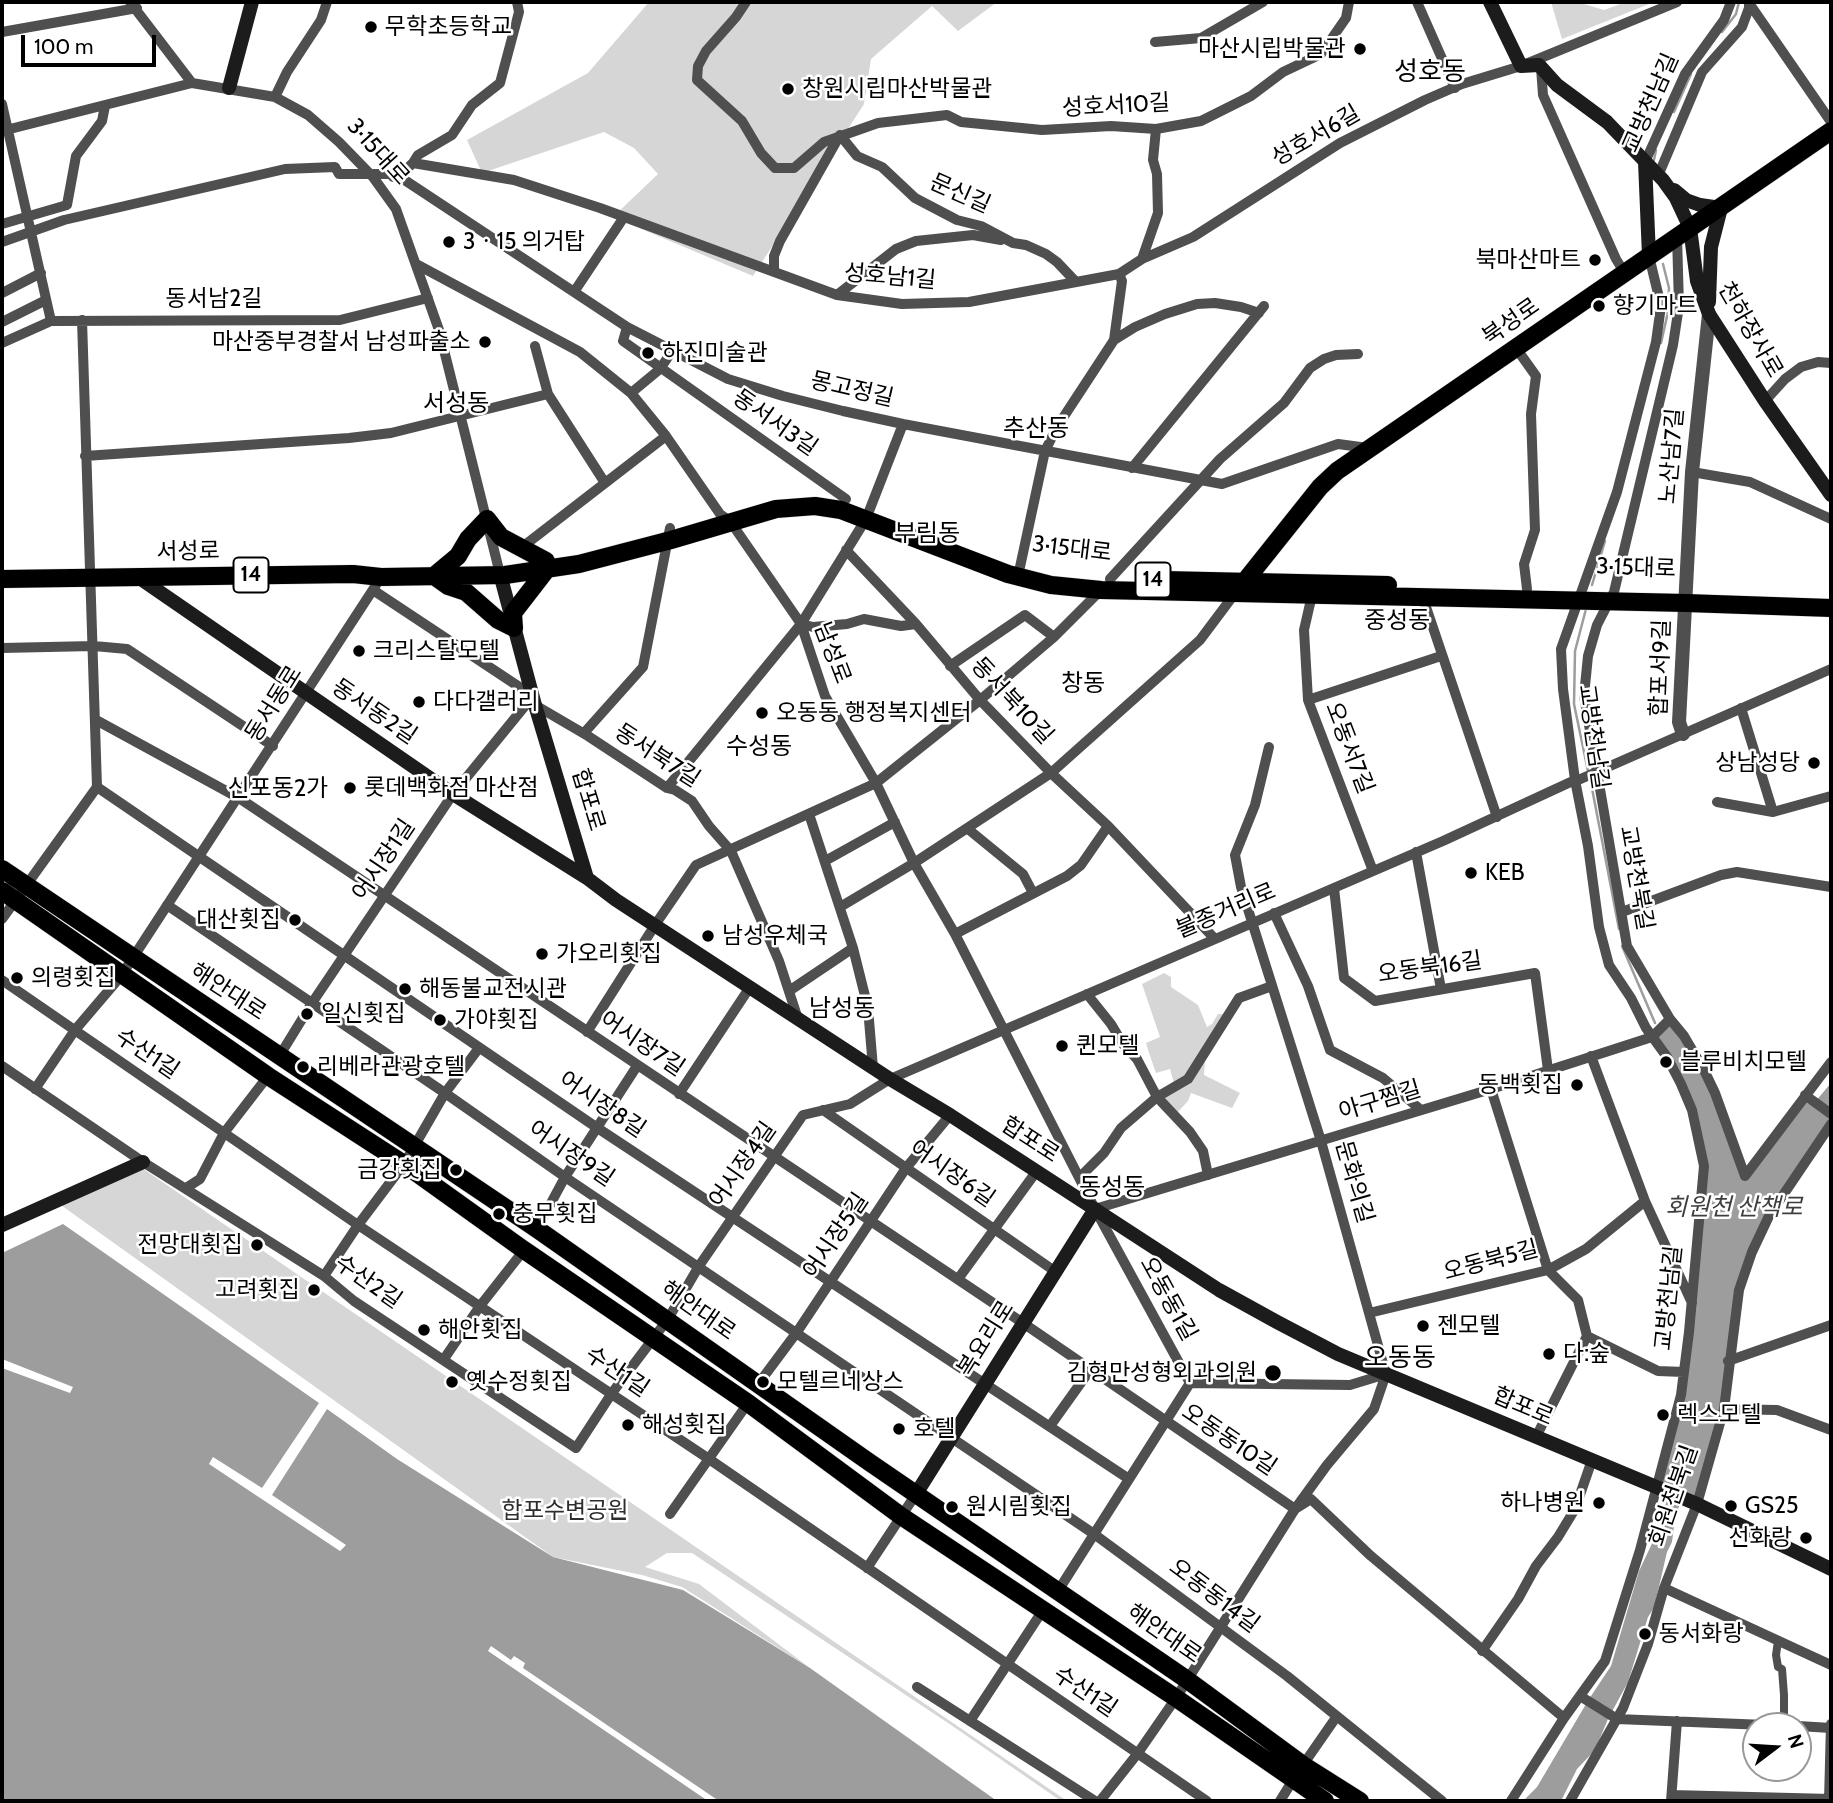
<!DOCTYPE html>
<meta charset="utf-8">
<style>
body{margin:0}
#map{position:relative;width:1833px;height:1803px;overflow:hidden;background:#fff;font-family:Cabin,sans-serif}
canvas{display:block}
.frame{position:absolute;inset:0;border:4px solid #000;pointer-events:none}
.north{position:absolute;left:1742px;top:1712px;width:70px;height:70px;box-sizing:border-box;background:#fff;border:2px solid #999;border-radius:50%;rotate:73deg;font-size:19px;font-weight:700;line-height:28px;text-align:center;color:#000}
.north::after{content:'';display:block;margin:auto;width:24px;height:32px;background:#000;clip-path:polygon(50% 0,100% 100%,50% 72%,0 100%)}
.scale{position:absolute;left:21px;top:35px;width:135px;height:32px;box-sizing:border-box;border:4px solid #000;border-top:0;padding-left:9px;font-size:21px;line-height:24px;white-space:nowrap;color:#000;-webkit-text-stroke:5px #fff;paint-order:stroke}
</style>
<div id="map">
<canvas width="1833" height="1803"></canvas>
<div class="frame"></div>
<div class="north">N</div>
<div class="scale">100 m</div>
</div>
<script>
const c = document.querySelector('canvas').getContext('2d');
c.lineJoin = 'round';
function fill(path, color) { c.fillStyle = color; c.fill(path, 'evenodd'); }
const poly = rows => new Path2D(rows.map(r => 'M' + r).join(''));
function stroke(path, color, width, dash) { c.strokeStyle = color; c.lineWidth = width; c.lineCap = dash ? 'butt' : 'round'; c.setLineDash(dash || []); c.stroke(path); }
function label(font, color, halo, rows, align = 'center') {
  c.font = font + ' Cabin,"Noto Sans KR",sans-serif'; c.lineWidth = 5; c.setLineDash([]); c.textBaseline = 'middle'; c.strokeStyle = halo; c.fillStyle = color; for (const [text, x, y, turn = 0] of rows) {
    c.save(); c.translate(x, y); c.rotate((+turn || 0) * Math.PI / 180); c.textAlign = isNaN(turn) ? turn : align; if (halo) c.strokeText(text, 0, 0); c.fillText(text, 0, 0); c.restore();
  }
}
const green = poly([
 [649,2,997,2,958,31,932,6,871,59,864,104,753,276,613,217,658,174,634,148,604,132,482,173,467,140,588,73],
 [1551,2,1577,2,1604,10,1626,2,1654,2,1562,39],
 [1164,973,1171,977,1171,987,1198,1005,1207,1027,1212,1024,1218,1014,1223,1014,1205,1060,1204,1075,1240,1093,1232,1108,1191,1093,1188,1101,1176,1114,1162,1099,1175,1087,1170,1069,1156,1073,1150,1056,1146,1043,1160,1037,1142,984],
 [142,1168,1067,1801,1061,1801,951,1725,692,1553,667,1553,645,1567,699,1584,810,1668,682,1587,642,1575,553,1557,58,1203]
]);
const water = poly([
 [1670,1019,1706,1074,1745,1175,1805,1095,1815,1102,1831,1083,1831,1104,1826,1110,1831,1114,1831,1124,1772,1210,1739,1290,1724,1409,1697,1504,1682,1498,1675,1518,1672,1542,1667,1552,1654,1608,1648,1617,1628,1682,1608,1719,1595,1750,1577,1769,1561,1801,1523,1801,1537,1787,1589,1699,1611,1666,1639,1571,1657,1533,1669,1493,1655,1486,1681,1395,1704,1166,1692,1110,1652,1037],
 [63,1224,319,1403,262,1488,213,1457,209,1464,340,1551,346,1545,272,1495,327,1409,397,1459,553,1557,683,1590,810,1668,997,1801,719,1801,523,1668,525,1663,514,1656,511,1660,491,1646,488,1651,708,1801,2,1801,2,1368,70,1393,73,1387,2,1359,2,1253]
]);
const stream = poly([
 [1722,32,1736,14,1739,2],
 [1674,112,1691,74],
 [1654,160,1656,150],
 [1661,343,1668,312,1669,288,1663,264],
 [1592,585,1605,541],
 [1586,609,1575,651,1574,704,1588,771],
 [1590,778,1619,929],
 [1622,946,1655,1023]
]);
const pedestrian = poly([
 [1778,1641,1776,1655,1778,1667,1782,1669,1784,1695,1784,1726]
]);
const minor = poly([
 [130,2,192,83],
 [746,2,736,17,706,51,698,66,697,80,742,121,761,153,775,168,794,168,824,142,878,123,947,115,961,122,1042,130,1111,126,1156,129,1201,121,1251,96,1283,72,1321,54,1346,18,1349,2],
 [1417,2,1455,88],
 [1749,3,1831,122],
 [2,32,137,8],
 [1155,42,1201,38,1263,2],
 [1541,68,1543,95,1616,259,1624,272],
 [275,97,287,72,321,20,327,2],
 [2,104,51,321],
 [2,131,192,83,275,97,308,115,339,142,373,177,396,209,439,330,500,574],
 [840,135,857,156,882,167,915,198,957,220,981,226,1013,243,1026,245,1046,254,1057,262,1075,281],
 [1645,162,1685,74,1724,20,1731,2],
 [413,163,418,155,452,135,472,105,500,83,519,12,517,2],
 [1658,176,1702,72,1742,27,1749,8,1749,2],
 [393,177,400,177,627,327,728,379,783,396,843,411,903,424,1222,484,1338,444,1368,448],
 [2,224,67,205,76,156,102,121,105,106],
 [1677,236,1679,306,1673,345,1614,592,1597,625,1588,656,1584,696,1627,946,1670,1019,1684,1036,1704,1070,1715,1093,1745,1176],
 [2,242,64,220,285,169,335,167,339,174,401,174,413,163,514,180,600,208,837,295,902,304,969,302,1119,274,1142,259,1158,213,1157,174,1153,160,1156,129],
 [1142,259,1193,237,1340,143,1425,100,1462,84,1521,66,1677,2],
 [416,264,580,352,631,393,666,436,720,514,730,521,801,624,825,696,876,783,914,863,955,934,1095,1209,1190,1383,1350,1385,1386,1374],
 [774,272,774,256,780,241,840,135],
 [574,292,624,217],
 [2,293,41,273],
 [837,295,896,249,916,241,973,235,1001,240],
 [2,322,46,300],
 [627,327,623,341,846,499],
 [1114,340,1135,327,1165,314,1197,304,1215,303,1241,307,1259,313],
 [2,343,51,321,340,320,428,298],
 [535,346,548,394,605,483],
 [1516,348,1536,376,1531,414,1535,530,1524,564,1527,589],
 [631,393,660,369,672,351],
 [1765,401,1785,379,1801,367,1818,362,1831,363],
 [85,456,349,438,391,433,548,394],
 [1132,468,1264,306],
 [1692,472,1750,482,1831,519],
 [521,548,666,436],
 [846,550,916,624,980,700,1051,773,1108,826,1214,938],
 [1020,567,1045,451,1057,427,1114,340,1122,281,1119,274],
 [1110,579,1220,459,1284,403,1310,368,1324,359,1336,355,1358,354],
 [1312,595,1304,630,1308,700,1373,871],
 [1423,598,1497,817],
 [801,624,813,627,847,624,864,619,901,626,916,624],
 [2,648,94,646,127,649,273,746],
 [950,666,1025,615,1054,637],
 [1308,700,1441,656],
 [535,705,588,736,667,788,675,790,692,801,709,826,731,851,779,961,798,1019],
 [1741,708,1773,812],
 [96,720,239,798,1023,1323,1295,1509,1311,1499,1371,1556,1564,1718,1511,1801],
 [584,733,643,667,670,528],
 [1269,747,1255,805,1235,855,1241,887,1321,1141,1386,1374],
 [97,787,596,1127,1129,1479],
 [667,788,801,624,866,519,903,424],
 [1717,802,1773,812,1831,796],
 [809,814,853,948,868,1008,873,1068],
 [968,829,1023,874,1033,893],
 [1416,852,1441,989],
 [825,861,895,822],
 [1334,888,1344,978,1375,1001,1535,973,1548,1070],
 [167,905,445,1093,565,1177,1094,1534,1287,1676,1442,1801],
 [840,907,914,863,1051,773,1200,640,1236,592],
 [1622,912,1721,875,1737,872,1831,887],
 [1274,913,1308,986,1330,1050,1383,1078,1421,1110],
 [2,919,97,787,82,320],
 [955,934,1067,876,1081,865,1108,826],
 [2,980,358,1225,709,1459,1207,1801],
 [789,991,853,948],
 [1087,994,1111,1024,1123,1044,1137,1059,1157,1097,1190,1132,1203,1151,1208,1175],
 [587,1032,655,925,696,865,876,783,980,700,1054,637,1101,590],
 [280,1055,312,1003,453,794,533,696,373,590],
 [1591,1056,1645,1201,1692,1303],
 [2,1066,143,1162,324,1276,354,1301,576,1448,612,1393,668,1319,699,1266,803,1115,850,1104,890,1079,1443,841,1575,780,1576,781,1831,669],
 [35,1089,75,1030,121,976,376,585],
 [1491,1089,1548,1270,1578,1300,1587,1336,1536,1437],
 [679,1094,750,987],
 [1805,1095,1831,1114],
 [823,1110,1056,1272],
 [1745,1176,1831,1062],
 [1080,1177,1104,1153,1121,1128,1157,1097,1188,1079,1239,998,1272,986],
 [186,1188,200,1179,224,1133,268,1076],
 [1095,1209,1491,1089,1652,1037,1670,1019],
 [537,1229,565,1177,637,1066],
 [324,1276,358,1225,404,1164,445,1093,479,1048],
 [958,1279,1036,1172],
 [1369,1313,1548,1270,1586,1249,1645,1201],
 [1587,1336,1658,1371,1684,1372],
 [444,1359,480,1306,524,1250],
 [1728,1361,1831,1325],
 [759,1383,797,1332,906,1168,950,1115],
 [1724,1409,1777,1410,1831,1430],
 [1050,1426,1090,1370],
 [670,1514,748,1403],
 [867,1568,916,1494],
 [1664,1588,1831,1665],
 [1058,1591,1190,1383],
 [1482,1651,1518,1599,1536,1566,1558,1537,1575,1509,1592,1460],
 [917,1687,1095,1801],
 [1580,1696,1617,1719,1790,1726],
 [1564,1718,1605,1661,1640,1550,1681,1395,1689,1332,1704,1166,1692,1110,1681,1084,1667,1057,1646,1028,1631,998,1609,965,1599,927,1588,846,1575,780,1563,689,1561,649,1617,492,1656,342,1661,306,1649,256],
 [970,1721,1043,1610],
 [1798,1726,1831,1728],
 [1303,1765,1337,1716],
 [1672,1795,1831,1799],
 [1100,1801,1138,1753,1176,1698,1295,1509,1327,1465,1374,1409,1386,1374],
 [1280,1801,1293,1780],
 [1570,1801,1623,1708,1648,1644,1664,1588,1697,1504,1724,1409,1739,1290,1752,1252,1769,1216,1831,1124],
 [1671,1801,1677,1721],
 [1829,1801,1831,1724]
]);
const tertiary = poly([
 [1683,734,1679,722,1692,472,1709,314]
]);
const secondary = poly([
 [1490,2,1521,66,1539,65,1557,85,1607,122,1663,180,1676,198,1690,228,1697,281,1709,314,1765,401,1831,495],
 [229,88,252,2],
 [1645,162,1649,256],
 [1674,190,1686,200,1700,205,1721,208,1711,247,1709,302],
 [500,574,535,705,587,878,616,900,890,1079,950,1115,1219,1290,1277,1322,1338,1354,1697,1504,1831,1569],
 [138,577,453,794,587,878],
 [2,1225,143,1162],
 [916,1494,1095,1209]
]);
const primary = poly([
 [546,561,501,537,487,519,468,539,458,556,434,576,448,586,466,592,498,620,514,628,513,613,547,569],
 [2,579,353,574,381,577,505,575,579,564,671,540,776,509,815,506,841,510,1008,574,1051,585,1101,590,1686,603,1831,608],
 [1164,580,1388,585],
 [1245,581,1320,487,1337,471,1831,131],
 [2,869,537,1229,869,1462,1186,1679,1303,1765,1360,1801],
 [2,891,268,1076,404,1164,524,1250,748,1403,901,1516,1176,1698,1325,1801]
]);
const markers = [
 [371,27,7,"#000"],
 [1360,49,7,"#000"],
 [788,89,7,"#000"],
 [449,242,7,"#000"],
 [1595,260,7,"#000"],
 [1599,306,7,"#000"],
 [485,342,7,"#000"],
 [648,353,7,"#000"],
 [359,651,7,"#000"],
 [419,702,7,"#000"],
 [762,713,7,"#000"],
 [1814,763,7,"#000"],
 [350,788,7,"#000"],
 [1471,873,7,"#000"],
 [295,920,7,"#000"],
 [708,936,7,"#000"],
 [542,954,7,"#000"],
 [17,978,7,"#000"],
 [405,989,7,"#000"],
 [307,1014,7,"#000"],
 [440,1020,7,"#000"],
 [1062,1046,7,"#000"],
 [1666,1062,7,"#000"],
 [303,1067,7,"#000"],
 [1577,1085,7,"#000"],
 [456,1170,7,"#000"],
 [499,1214,7,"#000"],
 [257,1245,7,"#000"],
 [314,1290,7,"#000"],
 [1423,1326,7,"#000"],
 [424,1330,7,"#000"],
 [1549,1354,7,"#000"],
 [1273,1373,9,"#000"],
 [452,1382,7,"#000"],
 [763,1382,7,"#000"],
 [1663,1415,7,"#000"],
 [628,1425,7,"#000"],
 [899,1429,7,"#000"],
 [1599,1503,7,"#000"],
 [1731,1506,7,"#000"],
 [952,1507,7,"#000"],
 [1806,1538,7,"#000"],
 [1645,1634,7,"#000"]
];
const shields = [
 [251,575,35],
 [1153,580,35]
];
const shieldNames = [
 ["14",251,575],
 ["14",1153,580]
];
const poiNames = [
 ["무학초등학교",385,27],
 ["마산시립박물관",1346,49,"right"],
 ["창원시립마산박물관",802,89],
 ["3ㆍ15 의거탑",463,242],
 ["북마산마트",1581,260,"right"],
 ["향기마트",1613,306],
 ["마산중부경찰서 남성파출소",471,342,"right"],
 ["하진미술관",662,353],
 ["크리스탈모텔",373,651],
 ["다다갤러리",433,702],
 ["오동동 행정복지센터",776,713],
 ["상남성당",1800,763,"right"],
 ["롯데백화점 마산점",364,788],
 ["KEB",1485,873],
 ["대산횟집",281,920,"right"],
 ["남성우체국",722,936],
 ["가오리횟집",556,954],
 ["의령횟집",31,978],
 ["해동불교전시관",419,989],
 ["일신횟집",321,1014],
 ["가야횟집",454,1020],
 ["퀸모텔",1076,1046],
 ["블루비치모텔",1680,1062],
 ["리베라관광호텔",317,1067],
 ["동백횟집",1563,1085,"right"],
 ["금강횟집",442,1170,"right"],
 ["충무횟집",513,1214],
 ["전망대횟집",243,1245,"right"],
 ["고려횟집",300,1290,"right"],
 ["젠모텔",1437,1326],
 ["해안횟집",438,1330],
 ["다:숲",1563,1354],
 ["김형만성형외과의원",1257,1373,"right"],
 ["옛수정횟집",466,1382],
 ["모텔르네상스",777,1382],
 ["렉스모텔",1677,1415],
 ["해성횟집",642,1425],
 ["호텔",913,1429],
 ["하나병원",1585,1503,"right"],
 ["GS25",1745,1506],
 ["원시림횟집",966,1507],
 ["선화랑",1792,1538,"right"],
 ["동서화랑",1659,1634]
];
const streetNames = [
 ["교방천남길",1651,103,-66],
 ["성호서10길",1116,106,-3],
 ["성호서6길",1316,136,-30],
 ["3·15대로",378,152,48],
 ["문신길",960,194,24],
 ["성호남1길",890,277,5],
 ["동서남2길",214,299],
 ["북성로",1511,322,-35],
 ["천하장사로",1750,330,60],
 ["몽고정길",852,390,13],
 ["동서서3길",775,423,35],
 ["노산남7길",1672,456,-85],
 ["3·15대로",1072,549,7],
 ["서성로",188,552,-1],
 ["3·15대로",1636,568,2],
 ["남성로",832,653,69],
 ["합포서9길",1661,668,-88],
 ["동서북10길",1012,701,47],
 ["동서동로",274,704,-58],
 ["동서동2길",374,712,34],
 ["교방천남길",1593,737,82],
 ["오동서7길",1349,748,69],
 ["동서북7길",657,756,33],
 ["합포로",588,800,73],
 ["어시장1길",384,860,-56],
 ["교방천북길",1636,878,80],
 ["불종거리로",1226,911,-23],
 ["오동북16길",1430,968,-8],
 ["해안대로",228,992,33],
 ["어시장7길",642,1044,34],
 ["수산1길",147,1054,34],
 ["아구찜길",1380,1101,-17],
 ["어시장8길",602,1105,34],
 ["합포로",1030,1140,33],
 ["어시장9길",571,1154,34],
 ["어시장4길",743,1165,-55],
 ["어시장6길",952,1174,35],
 ["문화의길",1354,1182,74],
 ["어시장5길",836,1236,-56],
 ["오동북5길",1491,1261,-15],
 ["수산2길",368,1282,35],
 ["교방천남길",1669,1298,-84],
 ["오동동1길",1168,1299,61],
 ["해안대로",698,1311,35],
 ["복요리로",986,1339,-58],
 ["수산1길",617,1372,34],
 ["합포로",1523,1407,23],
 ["오동동10길",1229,1440,34],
 ["회원천북길",1674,1496,-71],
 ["오동동14길",1214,1596,37],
 ["해안대로",1164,1634,35],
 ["수산1길",1085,1692,34]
];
const parkNames = [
 ["합포수변공원",565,1511]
];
const neighbourhoodNames = [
 ["서성동",456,404],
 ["추산동",1036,429],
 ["부림동",927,534],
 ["중성동",1397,621],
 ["창동",1083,684],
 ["수성동",759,747],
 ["신포동2가",278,789],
 ["남성동",842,1009],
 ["동성동",1112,1188]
];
const waterNames = [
 ["회원천 산책로",1734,1208]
];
const quarterNames = [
 ["성호동",1430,72],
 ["오동동",1400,1358]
];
fill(green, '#d6d6d6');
fill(water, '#9d9d9d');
stroke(stream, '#9d9d9d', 2.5);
stroke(primary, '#dbdbdb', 19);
stroke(pedestrian, '#4f4f4f', 8);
stroke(minor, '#4f4f4f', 10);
stroke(tertiary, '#4f4f4f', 14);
stroke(secondary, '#1c1c1c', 14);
stroke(primary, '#000', 18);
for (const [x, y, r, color] of markers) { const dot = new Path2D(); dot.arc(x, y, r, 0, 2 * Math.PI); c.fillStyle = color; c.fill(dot); stroke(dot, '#fff', 2.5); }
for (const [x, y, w] of shields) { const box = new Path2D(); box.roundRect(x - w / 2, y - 17.5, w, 35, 5); c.fillStyle = '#fff'; c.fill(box); stroke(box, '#000', 2); }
label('bold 21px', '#000', null, shieldNames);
label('23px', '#000', '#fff', poiNames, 'left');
label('23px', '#000', '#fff', streetNames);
label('23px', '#2d2d2d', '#fff', parkNames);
label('24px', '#000', '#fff', neighbourhoodNames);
label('italic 24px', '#3e3e3e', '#fff', waterNames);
label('26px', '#000', '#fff', quarterNames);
</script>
